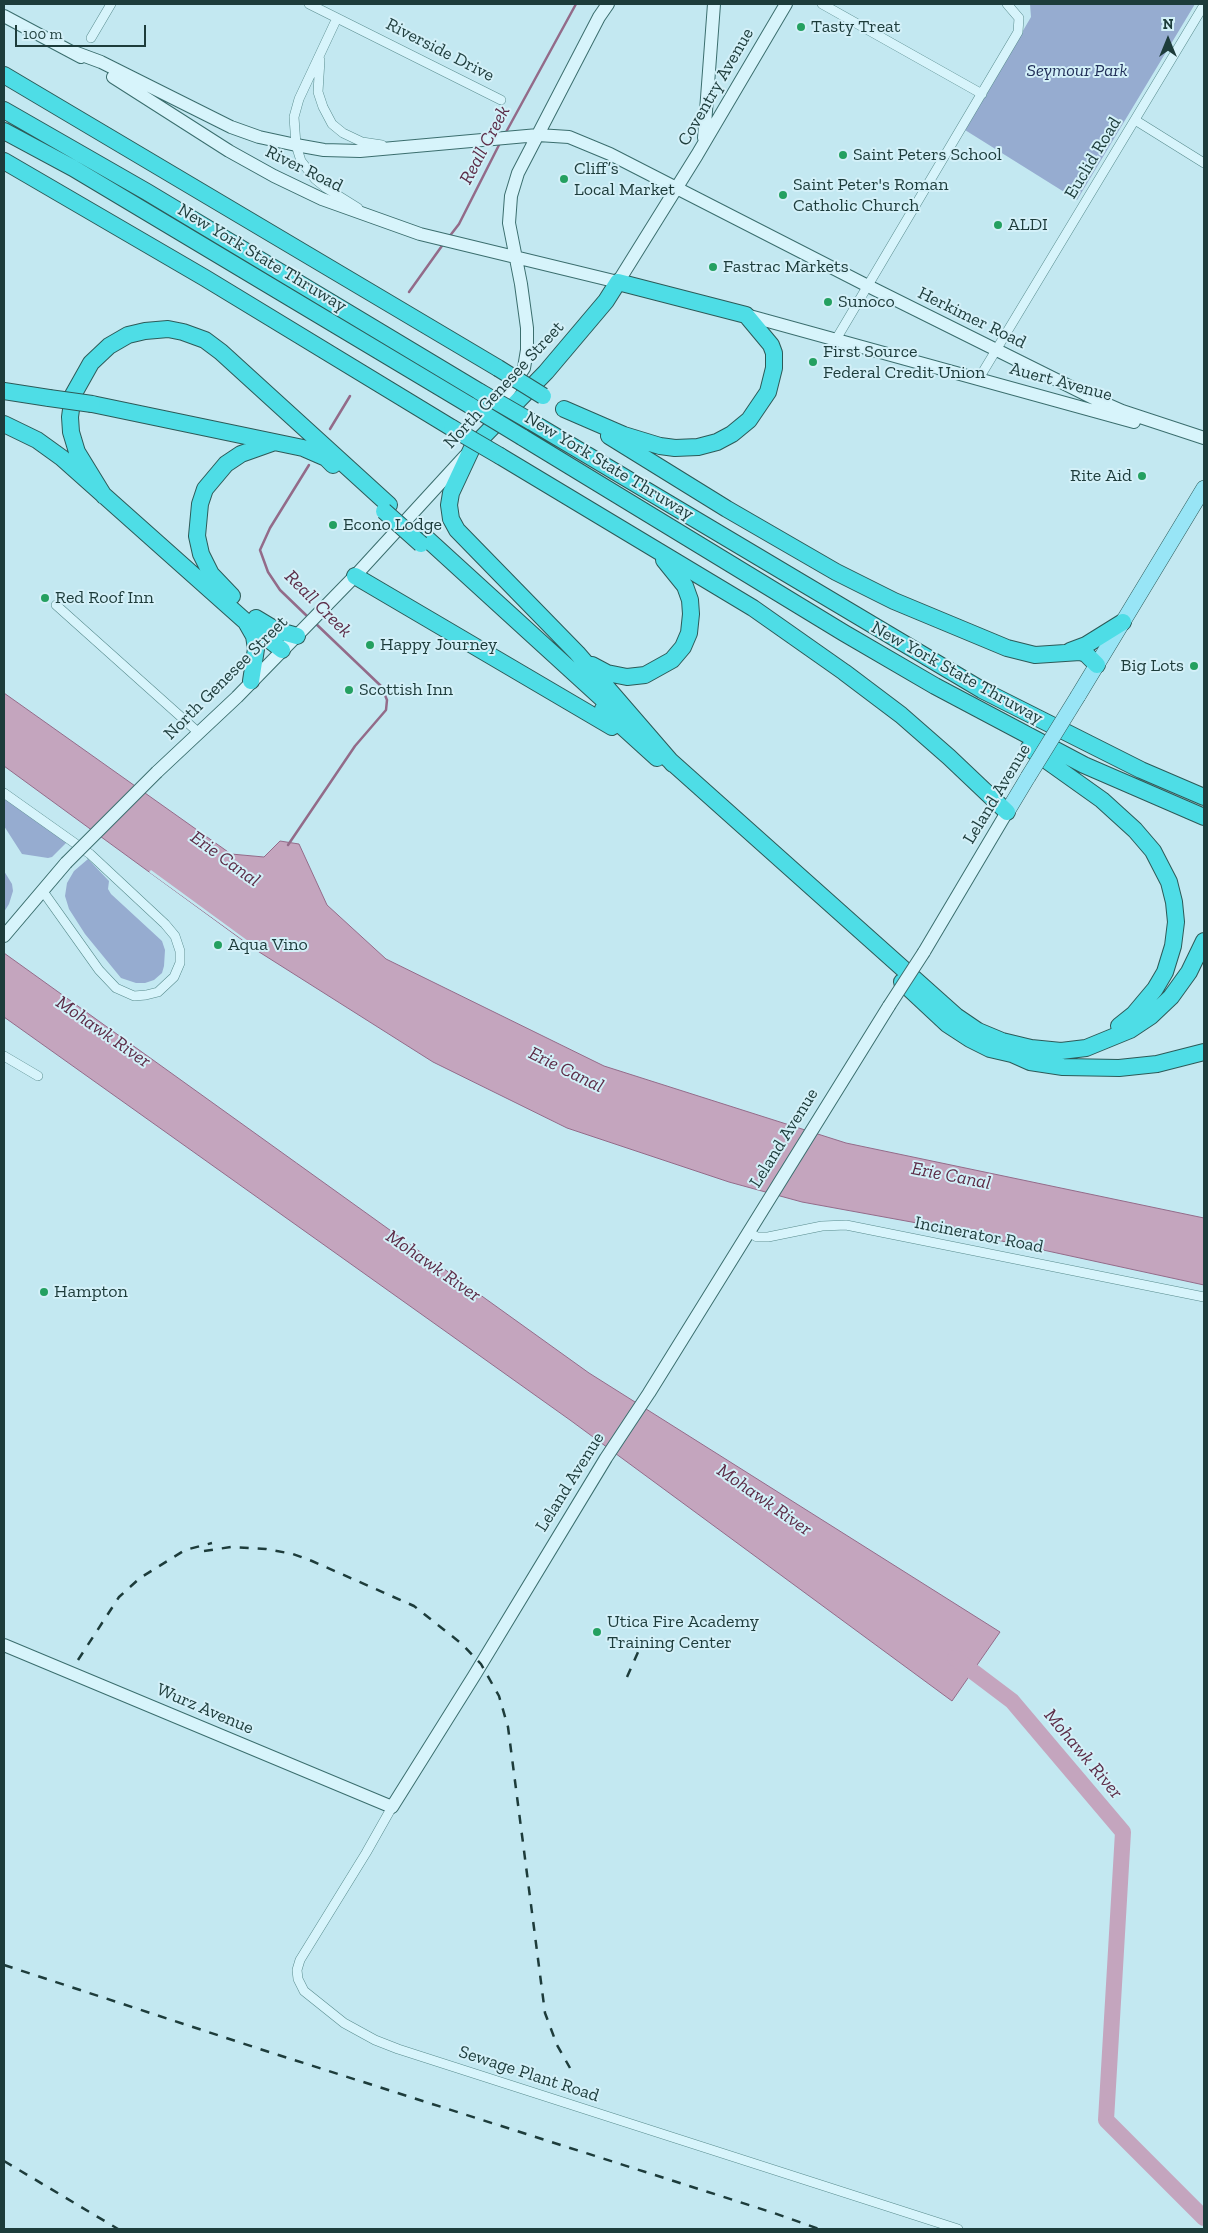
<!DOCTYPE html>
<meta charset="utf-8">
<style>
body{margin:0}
#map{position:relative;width:1208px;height:2233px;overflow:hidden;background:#c3e8f1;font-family:"Zilla Slab",serif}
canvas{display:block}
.frame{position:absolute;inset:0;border:5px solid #1d3c3b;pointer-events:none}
.north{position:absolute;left:1143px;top:15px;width:50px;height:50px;-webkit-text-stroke:4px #d3f0f8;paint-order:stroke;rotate:0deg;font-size:14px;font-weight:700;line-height:20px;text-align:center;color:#1d3c3b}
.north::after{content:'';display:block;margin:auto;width:18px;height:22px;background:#1d3c3b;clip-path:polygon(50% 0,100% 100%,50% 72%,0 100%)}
.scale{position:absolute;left:15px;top:25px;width:131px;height:22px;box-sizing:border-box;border:2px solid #1d3c3b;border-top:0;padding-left:6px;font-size:15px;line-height:18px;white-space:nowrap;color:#1d3c3b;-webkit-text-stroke:4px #d3f0f8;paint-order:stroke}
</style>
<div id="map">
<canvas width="1208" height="2233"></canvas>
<div class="frame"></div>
<div class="north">N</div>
<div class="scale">100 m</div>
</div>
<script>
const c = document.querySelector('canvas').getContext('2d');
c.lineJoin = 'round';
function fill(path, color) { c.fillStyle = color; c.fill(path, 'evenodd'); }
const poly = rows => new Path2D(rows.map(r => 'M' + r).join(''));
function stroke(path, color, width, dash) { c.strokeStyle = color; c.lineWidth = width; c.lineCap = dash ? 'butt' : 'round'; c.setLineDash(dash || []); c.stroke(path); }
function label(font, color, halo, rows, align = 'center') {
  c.font = font + ' "Zilla Slab",serif'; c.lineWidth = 4; c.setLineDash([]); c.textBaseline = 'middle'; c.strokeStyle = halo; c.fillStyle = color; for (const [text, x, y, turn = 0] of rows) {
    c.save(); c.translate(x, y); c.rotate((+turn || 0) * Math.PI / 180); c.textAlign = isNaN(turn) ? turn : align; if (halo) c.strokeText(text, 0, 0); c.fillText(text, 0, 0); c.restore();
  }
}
const green = poly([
 [1030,4,1195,4,1077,200,965,130,1031,17],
 [4,798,67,842,52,857,48,858,22,854,4,826],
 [88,859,109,881,108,889,111,894,162,941,165,950,164,966,162,973,154,980,145,983,136,983,121,978,85,934,69,909,65,896,67,883,74,871],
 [4,871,12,884,13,891,9,904,4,912]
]);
const water = poly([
 [4,693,231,854,264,857,280,841,299,844,327,905,386,959,604,1066,846,1143,1204,1218,1204,1285,928,1225,802,1202,729,1182,567,1128,433,1062,256,950,4,766,4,693],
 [4,953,589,1373,1000,1632,952,1701,570,1420,4,1017,4,953]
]);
const pier = poly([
 [151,870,255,946,254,948,149,872]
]);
const stream = poly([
 [505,134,576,4],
 [449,237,459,224,500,143],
 [409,292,444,243],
 [330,429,350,396],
 [308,617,280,590,268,572,260,550,270,528,309,465],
 [288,845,355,746,386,710,387,700,381,686,314,622]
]);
const river = poly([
 [955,1658,1012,1701,1123,1832,1106,2120,1204,2218]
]);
const street = poly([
 [309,4,501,100],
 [822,4,982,94],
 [337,18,299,99,294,117,296,145,301,161,315,179,326,188,358,208],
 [91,38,111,4],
 [320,60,318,92,323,107,332,124,343,133,362,142,382,145],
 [1135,120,1204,163],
 [835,341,1018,32,1019,18,1007,4],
 [978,380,1204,5],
 [56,605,199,733],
 [4,793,90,854,165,924,175,936,180,951,180,963,174,977,158,992,146,995,134,996,116,988,99,970,42,890],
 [4,1056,38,1076],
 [748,1232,757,1237,768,1237,822,1226,846,1225,1204,1297],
 [392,1807,366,1853,300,1960,297,1970,298,1979,304,1991,344,2023,375,2040,398,2049,958,2229]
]);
const secondary = poly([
 [4,16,81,57],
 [74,52,101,62,231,127,259,137,296,145,324,150,360,151,538,135,569,137,610,154,866,285,1097,400,1122,411,1204,438],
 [113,77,229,151,274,176,322,199,420,234,618,282,697,155,786,4],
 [704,138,714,4],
 [746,315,1134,422],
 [496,410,524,368,527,350,527,328,521,284,509,223,511,196,518,173,599,17,608,4],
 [157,772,237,697,355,576,465,456],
 [4,936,66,863],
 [924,952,1007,812],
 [4,1645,392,1807,474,1676,606,1458,649,1393,889,1006]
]);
const primary = poly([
 [1078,696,1204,488],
 [1007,812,1028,777]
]);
const highway = poly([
 [4,75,498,368],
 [4,110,147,192,480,392],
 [4,131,73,168,471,406],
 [4,161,205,278,452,428],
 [4,391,49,398],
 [92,404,303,448,326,458,333,465],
 [564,409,624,435,660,446,675,448,698,447,717,442,732,434,749,420,768,392,774,368,774,353,771,345,746,315,618,282,606,301,546,372,472,448,451,493,449,505,451,519,457,530,577,653,673,764],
 [530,421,982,690,1141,770,1204,797],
 [4,424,37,440,62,458,245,621,282,650],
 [609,436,727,509,836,572,894,601,1007,648,1035,655,1080,652,1086,654,1097,665],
 [522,437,844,633,935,686,1084,765,1204,817],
 [500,456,753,608,844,672,901,715,949,757,1007,812],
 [104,496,77,452,71,432,70,417,73,395,91,363,109,346,128,335,145,331,168,329,183,332,205,340,221,352,389,505],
 [424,536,618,713],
 [355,576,612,727],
 [232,596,211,574,201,554,197,536,200,504,205,489,226,464,241,454,272,443],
 [256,618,276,630,297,636],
 [246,622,254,636,256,649,251,681],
 [1070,651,1086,645,1123,622],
 [592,665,607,673,627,677,645,675,672,660,683,647,689,633,691,614,690,600,685,586,664,560],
 [603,709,657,758],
 [1029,748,1102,800,1135,830,1153,851,1169,882,1174,902,1176,922,1173,946,1165,972,1155,989,1134,1014,1119,1026],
 [666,757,956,1016,978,1031,1002,1041,1031,1048,1061,1051,1086,1048,1130,1030,1151,1016,1171,997,1189,972,1204,941],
 [902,982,947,1024,970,1039,990,1049,1016,1055],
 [1012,1054,1030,1062,1063,1067,1119,1068,1157,1064,1204,1052]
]);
const rail = poly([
 [204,1551,231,1547,266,1549,293,1554,312,1561,414,1606,462,1644,481,1664,499,1696,508,1727,545,2013,557,2045,570,2068],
 [78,1660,119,1597,140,1578,185,1550,212,1543],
 [627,1677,643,1641],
 [4,1965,266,2051,774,2213,819,2229],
 [4,2161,118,2229]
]);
const secondaryBridge = poly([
 [66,863,157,772],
 [889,1006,924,952]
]);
const primaryBridge = poly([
 [1028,777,1078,696]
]);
const highwayBridge = poly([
 [498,368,543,396],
 [480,392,530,421],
 [49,398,92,404],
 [471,406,522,437],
 [452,428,500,456],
 [384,511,421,544]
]);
const markers = [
 [801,27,5,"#24a060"],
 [843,155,5,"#24a060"],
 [564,179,5,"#24a060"],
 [783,195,5,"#24a060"],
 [998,225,5,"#24a060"],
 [713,267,5,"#24a060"],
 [828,302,5,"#24a060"],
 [813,362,5,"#24a060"],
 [1142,476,5,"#24a060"],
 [333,525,5,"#24a060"],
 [45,598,5,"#24a060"],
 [370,645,5,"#24a060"],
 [1194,666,5,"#24a060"],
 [349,690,5,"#24a060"],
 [218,945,5,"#24a060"],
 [44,1292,5,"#24a060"],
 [597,1632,5,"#24a060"]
];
const poiNames = [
 ["Tasty Treat",811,27],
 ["Saint Peters School",853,155],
 ["Cliff’s",574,169],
 ["Local Market",574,190],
 ["Saint Peter's Roman",793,185],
 ["Catholic Church",793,206],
 ["ALDI",1008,225],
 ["Fastrac Markets",723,267],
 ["Sunoco",838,302],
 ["First Source",823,352],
 ["Federal Credit Union",823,373],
 ["Rite Aid",1132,476,"right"],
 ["Econo Lodge",343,525],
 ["Red Roof Inn",55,598],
 ["Happy Journey",380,645],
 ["Big Lots",1184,666,"right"],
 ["Scottish Inn",359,690],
 ["Aqua Vino",228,945],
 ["Hampton",54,1292],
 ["Utica Fire Academy",607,1622],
 ["Training Center",607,1643]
];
const streetNames = [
 ["Riverside Drive",440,50,27],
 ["Coventry Avenue",716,87,-60],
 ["Euclid Road",1093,158,-59],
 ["River Road",304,169,26],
 ["New York State Thruway",262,258,31],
 ["Herkimer Road",972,318,26],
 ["Auert Avenue",1061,382,15],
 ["North Genesee Street",504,385,-47],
 ["New York State Thruway",609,466,31],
 ["New York State Thruway",957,673,29],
 ["North Genesee Street",226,678,-45],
 ["Leland Avenue",997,794,-59],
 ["Leland Avenue",784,1138,-58],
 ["Incinerator Road",979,1235,11],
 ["Leland Avenue",570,1482,-58],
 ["Wurz Avenue",205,1709,23],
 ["Sewage Plant Road",529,2074,18]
];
const parkNames = [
 ["Seymour Park",1077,71]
];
const waterNames = [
 ["Reall Creek",485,145,-62],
 ["Reall Creek",318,604,45],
 ["Erie Canal",225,859,36],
 ["Mohawk River",103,1032,35],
 ["Erie Canal",566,1070,26],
 ["Erie Canal",951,1176,11],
 ["Mohawk River",433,1266,35],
 ["Mohawk River",764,1500,35],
 ["Mohawk River",1083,1754,50]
];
fill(green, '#96acd0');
fill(water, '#c4a5be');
stroke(water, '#936b89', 1);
fill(pier, '#c3e8f1');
stroke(stream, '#936b89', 2.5);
stroke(river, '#c4a5be', 16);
stroke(street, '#588b8d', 10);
stroke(secondary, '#3b6e6e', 14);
stroke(primary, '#2d5a58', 16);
stroke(highway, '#2d5a58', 18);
stroke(street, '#d7f4fb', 9);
stroke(secondary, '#d7f4fb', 12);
stroke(primary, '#98e5f6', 15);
stroke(highway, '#4edde6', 16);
stroke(rail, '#1d3c3b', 2.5, [9, 9]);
stroke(secondaryBridge, '#3b6e6e', 14, []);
stroke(primaryBridge, '#2d5a58', 16, []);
stroke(highwayBridge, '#2d5a58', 18, []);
stroke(secondaryBridge, '#d7f4fb', 12);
stroke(primaryBridge, '#98e5f6', 15);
stroke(highwayBridge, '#4edde6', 16);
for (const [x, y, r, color] of markers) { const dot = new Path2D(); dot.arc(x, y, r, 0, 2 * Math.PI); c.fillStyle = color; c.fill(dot); stroke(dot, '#d3f0f8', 2); }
label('18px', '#1d3c3b', '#d3f0f8', poiNames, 'left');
label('18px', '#1d3c3b', '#d3f0f8', streetNames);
label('italic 18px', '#223059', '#d3f0f8', parkNames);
label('italic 19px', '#5c2c47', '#d3f0f8', waterNames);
</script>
